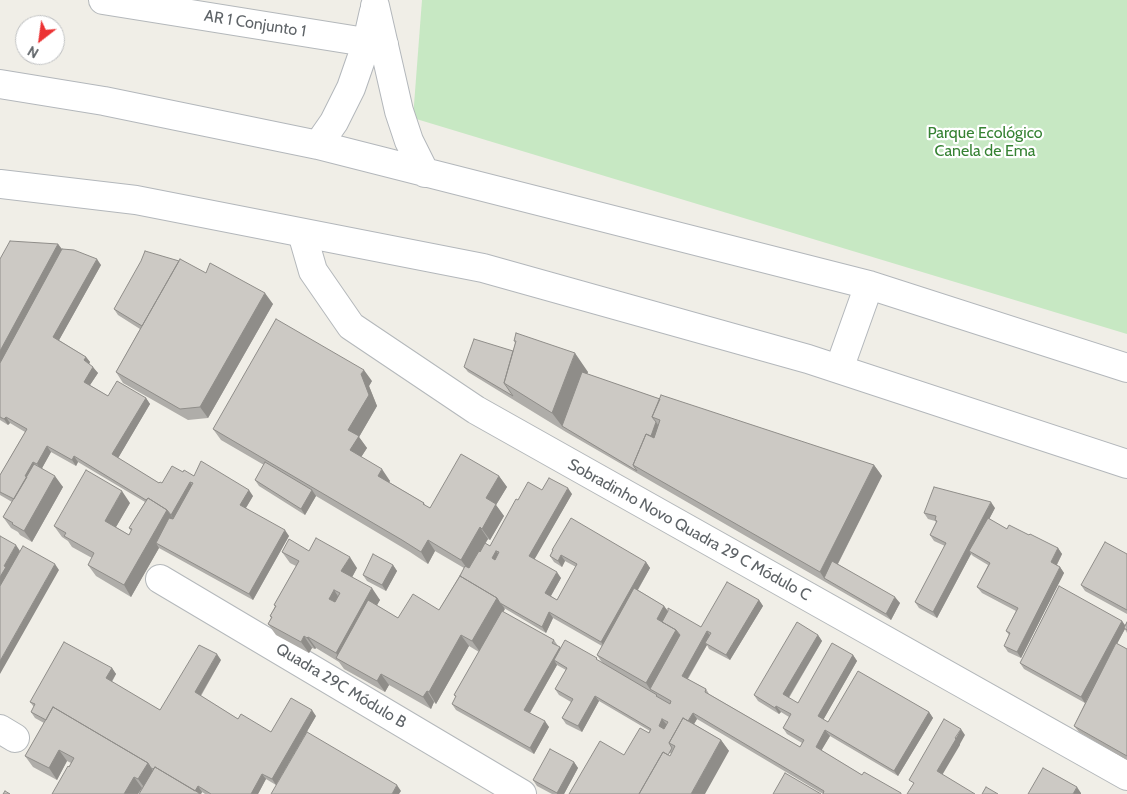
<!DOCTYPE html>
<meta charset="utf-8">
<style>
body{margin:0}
#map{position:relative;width:1127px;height:794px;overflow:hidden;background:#f0eee7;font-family:Cabin,sans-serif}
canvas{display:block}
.north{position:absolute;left:15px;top:15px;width:50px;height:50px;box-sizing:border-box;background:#fff;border:1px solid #bfc1c2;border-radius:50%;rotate:210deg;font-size:14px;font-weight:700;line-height:20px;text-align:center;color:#5e6367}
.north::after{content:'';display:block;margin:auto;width:18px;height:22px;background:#ec3233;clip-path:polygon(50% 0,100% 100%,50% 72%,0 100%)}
</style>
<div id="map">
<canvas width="1127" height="794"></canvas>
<div class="north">N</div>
</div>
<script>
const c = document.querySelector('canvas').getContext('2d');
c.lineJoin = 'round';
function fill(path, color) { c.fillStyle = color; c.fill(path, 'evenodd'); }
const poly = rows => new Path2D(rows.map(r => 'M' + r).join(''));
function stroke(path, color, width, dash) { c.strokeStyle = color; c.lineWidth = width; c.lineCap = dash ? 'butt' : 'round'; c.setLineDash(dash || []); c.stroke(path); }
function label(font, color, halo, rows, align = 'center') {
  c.font = font + ' Cabin,sans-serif'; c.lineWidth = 4.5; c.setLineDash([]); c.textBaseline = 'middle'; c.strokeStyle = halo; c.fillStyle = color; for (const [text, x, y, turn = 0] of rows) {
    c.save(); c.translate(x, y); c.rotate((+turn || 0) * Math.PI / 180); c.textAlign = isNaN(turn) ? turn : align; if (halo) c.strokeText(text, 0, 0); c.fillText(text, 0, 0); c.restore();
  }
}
const green = poly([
 [422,0,1127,0,1127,334,413,118]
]);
const street = poly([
 [103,0,384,45],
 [302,233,313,271,351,326,476,410,1127,776],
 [160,579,522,794],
 [0,729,15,738]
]);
const secondary = poly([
 [375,6,399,111,409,141,425,173],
 [0,84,104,101,318,145,869,285,1127,368],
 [318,145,334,122,351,88,367,42,374,11],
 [0,184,136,200,483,268,808,359,1127,464],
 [839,369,869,285]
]);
const wall = poly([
 [58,244,62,249,101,265,59,340,86,357,90,362,89,364,98,373,90,385,108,396,146,398,150,404,118,458,159,483,162,483,183,472,253,496,246,508,289,536,253,600,159,548,131,597,96,576,88,565,92,558,72,547,68,541,62,537,54,526,130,503,116,527,129,535,131,531,129,528,145,502,78,462,76,466,51,452,42,468,63,487,32,542,20,535,18,532,11,528,3,517,12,502,0,495,0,475,25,432,10,423,8,425,0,420,0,259],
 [206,273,273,304,208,418,188,420,123,383,116,372,140,329,118,315,114,309],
 [514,341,588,372,587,374,660,399,874,465,882,476,838,564,900,603,891,620,566,432,468,372,464,367,513,351,515,343],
 [372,381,369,386,377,406,359,437,367,448,361,457,390,481,389,482,424,503,426,506,430,508,499,476,507,487,496,505,504,516,490,540,488,539,485,543,490,546,518,500,542,490,572,494,534,559,561,578,551,596,557,600,576,567,565,561,562,567,554,562,550,556,553,551,552,550,646,562,650,568,638,590,664,606,668,611,701,627,759,600,763,606,730,660,709,649,707,645,688,679,706,689,709,694,800,747,802,743,787,734,783,728,789,717,781,712,779,714,758,701,754,695,818,635,822,641,789,698,798,703,853,655,857,661,823,720,828,722,929,712,933,718,898,776,830,736,821,750,862,775,901,794,823,794,697,719,694,724,721,740,729,751,624,755,650,731,599,701,582,732,566,724,562,718,571,702,559,695,555,689,566,670,557,665,530,713,549,727,534,754,456,710,452,704,456,697,454,695,479,652,469,646,436,704,434,702,431,709,389,685,385,692,344,669,339,662,316,648,315,649,312,648,309,653,276,635,268,624,271,618,270,616,275,606,274,605,296,566,290,563,282,552,309,551,357,568,352,577,380,600,376,605,398,618,439,610,464,568,435,551,428,564,410,552,316,496,305,515,259,486,255,480,264,465,221,440,213,429],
 [504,608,546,633,553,618,602,646,597,655,603,664,599,661,561,648,558,646,554,640,503,612],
 [995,508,989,519,1007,529,1029,535,1058,548,1062,554,1057,565,1060,567,1064,573,1021,658,1008,652,1004,646,1009,635,1006,631,1016,611,982,593,977,587,988,565,973,556,971,554,937,618,919,608,915,602,945,546,934,541,930,535,936,522,935,521,928,519,924,513],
 [1127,554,1127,614,1085,591,1081,585],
 [393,565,397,571,386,591,367,581,363,575],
 [1122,621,1125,625,1127,622,1127,633,1125,629,1117,644,1127,649,1127,760,1079,732,1074,726,1085,703,1024,669,1020,663],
 [221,660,201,696,238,719,271,732,316,716,276,785,266,779,258,794,205,794,202,792,201,794,139,794,142,788,138,794,52,794,71,763,67,761,57,780,33,767,25,756,44,723,35,718,31,712,34,707,30,702,112,668,116,674,112,682,160,710],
 [574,762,578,768,564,794,552,794,537,786,533,780]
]);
const shadedWall = poly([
 [58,244,66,255,0,377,0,351],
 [97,259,101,265,58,342,53,337],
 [265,293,273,304,208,418,200,407],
 [575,353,588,372,567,429,562,426,552,413],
 [86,357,90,362,88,366,84,360],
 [93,367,98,373,88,388,84,382],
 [364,370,372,381,369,386,377,406,359,437,367,448,358,462,350,450,348,430,361,374],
 [146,398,150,404,117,460,112,454],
 [6,417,10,423,8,425,4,419],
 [656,422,660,428,638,468],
 [47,446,51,452,41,470,37,464],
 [74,456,78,462,76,466,72,460],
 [33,462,37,468,15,500,25,476],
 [874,465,882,476,829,581,824,578,828,584,820,572],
 [382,469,390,481,386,487,378,476],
 [55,476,63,487,32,542,24,531],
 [499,476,507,487,496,505,504,516,490,540,482,529,486,498],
 [190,482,194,488,175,521,171,515],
 [568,488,572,494,533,562,529,556],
 [249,490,253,496,244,511,240,505],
 [312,490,316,496,305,515,301,509],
 [122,491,130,503,113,532,105,521],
 [991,502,995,508,972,552,969,551,971,554,937,618,933,612],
 [167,510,175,521,156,543,159,548,131,597,124,585],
 [480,527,488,539,469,571,461,560],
 [285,530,289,536,253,600,249,594],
 [428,540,435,551,428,564,421,552],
 [16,545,20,551,0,591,0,577,4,566],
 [1058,548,1062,554,1055,568,1051,562],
 [496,551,500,556,496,564,492,558],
 [561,555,565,561,562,567,558,561],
 [350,557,357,568,349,583,341,571],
 [646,562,650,568,605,647,601,642],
 [55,564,59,570,0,674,0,661],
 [393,565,397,571,386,591,382,585],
 [1060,567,1064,573,1021,658,1017,652],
 [557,572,561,578,549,599,545,593],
 [372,588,380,600,345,663,340,660,336,653],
 [334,590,341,601,337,610,329,599],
 [895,597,900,603,891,620,886,614],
 [497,598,505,609,480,652,472,641],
 [759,600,763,606,730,660,726,655],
 [664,606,672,617,666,627,657,619],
 [549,612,553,618,546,633,542,627],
 [1122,621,1126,627,1085,703,1081,697],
 [676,630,684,641,650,689,646,683],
 [707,631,711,637,705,643,707,645,686,681,682,676],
 [461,635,469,646,436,704,429,692],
 [818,635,822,641,787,700,783,694],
 [304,636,312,648,309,653,301,642],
 [308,637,316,648,315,649,307,638],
 [560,647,564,653,554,660,557,665,528,716,524,710],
 [217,654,221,660,199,698,195,692],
 [853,655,857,661,822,722,818,716],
 [112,668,116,674,110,684,106,678],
 [381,674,389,685,385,692,377,681],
 [427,691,434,702,431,709,423,697],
 [595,696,599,701,582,732,578,726],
 [776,706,781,712,779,714,775,708],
 [312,710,316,716,276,785,272,779],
 [929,712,933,718,898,776,894,771],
 [693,713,697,719,678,751,674,746],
 [662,719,667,725,663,732,659,726],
 [545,721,549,727,534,754,530,748],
 [961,729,965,735,960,744,960,745,941,777,937,771],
 [825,730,830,736,820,753,816,747],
 [721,740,729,751,705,794,691,794],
 [59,750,67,761,57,780,49,768],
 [574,762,578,768,564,794,557,794,557,793],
 [148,763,155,774,146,790,138,779],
 [262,774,266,779,258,794,251,794],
 [134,777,142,788,138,794,124,794],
 [397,785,401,791,399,794,392,794],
 [198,786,202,792,201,794,194,794,194,793],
 [1077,787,1081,793,1081,794,1073,794]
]);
const building = poly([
 [10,241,58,244,0,351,0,259,10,241],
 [62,249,74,250,97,259,53,337,86,357,84,360,93,367,84,382,108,396,117,381,146,398,112,454,159,483,160,482,162,483,172,466,183,472,184,470,194,476,201,461,249,490,240,505,285,530,249,594,156,543,169,518,173,519,193,483,190,482,171,515,167,510,148,498,146,500,74,456,72,460,47,446,37,464,33,462,25,476,27,477,14,499,0,492,0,475,27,429,6,417,4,419,0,417,0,363,62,249],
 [145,251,179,261,142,326,114,309,141,261,145,251],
 [180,259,206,273,210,263,265,293,200,407,180,409,116,372,180,259],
 [276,319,364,370,361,374,369,395,348,430,359,436,350,450,382,469,378,476,424,503,423,504,430,508,461,454,499,476,486,498,496,504,482,529,480,527,461,560,428,540,421,552,402,540,213,429,276,319],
 [516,333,575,353,552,413,504,383,516,341,514,341,516,333],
 [474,339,513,351,504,383,513,396,464,367,474,339],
 [582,372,660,399,652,417,656,422,651,436,646,434,633,465,637,471,562,426,582,372],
 [661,395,874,465,820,572,633,465,646,434,654,438,660,420,652,417,661,395],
 [265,462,312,490,301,509,255,480,265,462],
 [34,464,55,476,24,531,12,524,13,523,3,517,34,464],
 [86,470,122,491,105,521,129,535,132,529,129,528,148,498,167,510,124,585,88,565,94,553,64,536,66,533,54,526,86,470],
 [549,478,568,488,529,556,557,572,545,593,557,600,577,564,561,555,558,561,550,556,553,550,552,550,571,518,646,562,601,642,549,612,542,627,500,603,497,598,460,576,465,566,469,568,479,551,480,552,485,543,490,546,516,499,518,500,528,482,542,490,549,478],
 [496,551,499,552,495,560,492,558,496,551],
 [934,487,991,502,933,612,915,602,946,543,930,535,937,521,935,520,936,516,924,513,934,487],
 [988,518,1007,529,1009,525,1029,535,1030,534,1058,548,1051,562,1060,567,1017,652,1004,646,1010,633,1006,631,1018,608,977,587,990,563,969,551,988,518],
 [0,536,16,545,4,566,6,567,0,577,0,536],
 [316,538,350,557,341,571,372,588,336,653,308,637,307,638,304,636,301,642,268,624,272,617,270,616,276,606,274,605,299,561,282,552,289,539,309,551,316,538],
 [334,590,340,593,335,602,329,599,334,590],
 [1105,542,1127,554,1127,610,1081,585,1105,542],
 [23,546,55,564,0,661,0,586,23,546],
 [373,554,393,565,382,585,363,575,373,554],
 [832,561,895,597,886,614,824,578,832,561],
 [460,576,497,598,472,641,461,635,429,692,427,691,423,697,381,674,377,681,336,658,368,600,398,618,413,594,439,610,460,576],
 [727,582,759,600,726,655,705,643,711,633,707,631,682,676,706,689,705,692,800,747,804,740,783,728,791,714,776,706,775,708,754,695,797,622,818,635,783,694,798,703,832,643,853,655,818,716,828,722,858,671,929,712,894,771,825,730,816,747,862,775,864,772,901,793,901,794,823,794,824,791,693,713,688,721,683,718,669,743,672,748,668,755,663,752,639,794,569,794,600,741,624,755,640,728,649,733,651,729,595,696,578,726,562,718,573,699,555,689,567,668,554,660,565,640,597,658,596,659,657,695,656,696,670,704,671,701,650,689,680,635,676,630,662,622,668,611,668,608,701,627,727,582],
 [662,719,668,722,664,729,659,726,662,719],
 [1059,586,1122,621,1081,697,1020,663,1059,586],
 [634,588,664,606,657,619,676,630,646,683,597,655,634,588],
 [502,611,554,640,552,643,560,647,524,710,545,721,530,748,452,704,456,696,454,695,502,611],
 [1127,622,1127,630,1124,628,1127,622],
 [64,642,112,668,106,678,160,710,199,645,217,654,195,692,238,719,241,714,271,732,291,698,312,710,272,779,262,774,251,794,211,794,198,786,195,791,155,767,153,769,151,768,148,763,53,707,46,720,31,712,35,704,30,702,64,642],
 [1116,643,1127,649,1127,756,1074,726,1116,643],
 [53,707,148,763,138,779,134,777,124,794,52,794,68,766,69,767,74,758,59,750,49,768,25,756,53,707],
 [683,718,721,740,691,794,639,794,663,752,670,756,675,746,669,743,683,718],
 [944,719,961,729,955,738,956,739,937,771,975,794,907,794,914,783,909,780,944,719],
 [307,732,397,785,392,794,271,794,307,732],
 [550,749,574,762,557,793,533,780,550,749],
 [155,767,199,793,199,794,139,794,155,767],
 [1043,768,1077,787,1073,794,1028,794,1043,768],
 [785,773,821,794,773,794,785,773],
 [986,787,998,794,982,794,986,787],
 [5,791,10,794,3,794,5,791]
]);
const streetNames = [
 ["AR 1 Conjunto 1",255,24,9],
 ["Sobradinho Novo Quadra 29 C Módulo C",689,530,29],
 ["Quadra 29C Módulo B",341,686,31]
];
const parkNames = [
 ["Parque Ecológico",985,133],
 ["Canela de Ema",985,151]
];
fill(green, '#c7e8c3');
stroke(street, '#b4b8bb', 30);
stroke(secondary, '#b3b7bb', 30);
stroke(street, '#fff', 28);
stroke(secondary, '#fff', 28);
fill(wall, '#afada9');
fill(shadedWall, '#8f8d89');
fill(building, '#ccc9c4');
stroke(building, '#8f8d89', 1);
label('16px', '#5e6367', '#fff', streetNames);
label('16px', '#368233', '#fff', parkNames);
</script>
